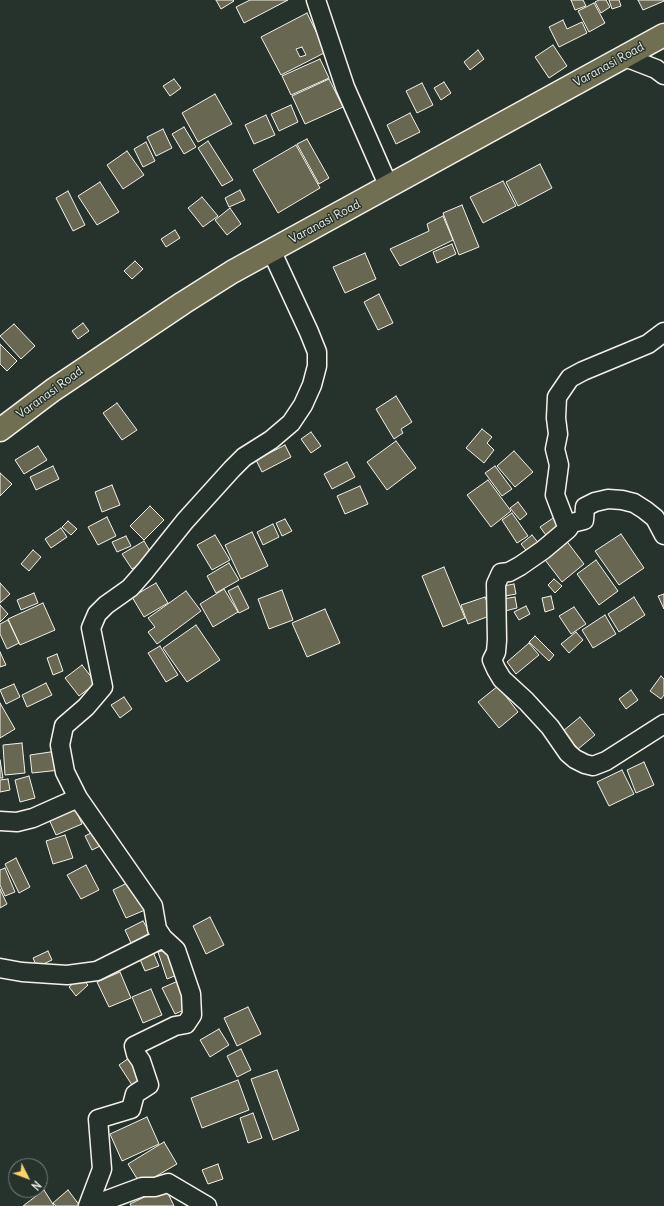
<!DOCTYPE html>
<style>
body{margin:0}
#map{position:relative;width:664px;height:1206px;overflow:hidden;background:#26332d;font-family:Delius,sans-serif}
canvas{display:block}
.north{position:absolute;left:8px;top:1158px;width:40px;height:40px;box-sizing:border-box;background:#26332d;border:1px solid #787f78;border-radius:50%;rotate:132deg;font-size:11px;font-weight:700;line-height:16px;text-align:center;color:#f4f1e8}
.north::after{content:'';display:block;margin:auto;width:14px;height:18px;background:#ffd166;clip-path:polygon(50% 0,100% 100%,50% 72%,0 100%)}
</style>
<div id="map">
<canvas width="664" height="1206"></canvas>
<div class="north">N</div>
</div>
<script>
const c = document.querySelector('canvas').getContext('2d');
c.lineJoin = 'round';
function fill(path, color) { c.fillStyle = color; c.fill(path, 'evenodd'); }
const poly = rows => new Path2D(rows.map(r => 'M' + r).join(''));
function stroke(path, color, width, dash) { c.strokeStyle = color; c.lineWidth = width; c.lineCap = dash ? 'butt' : 'round'; c.setLineDash(dash || []); c.stroke(path); }
function label(font, color, halo, rows, align = 'center') {
  c.font = font + ' Delius,sans-serif'; c.lineWidth = 3; c.setLineDash([]); c.textBaseline = 'middle'; c.strokeStyle = halo; c.fillStyle = color; for (const [text, x, y, turn = 0] of rows) {
    c.save(); c.translate(x, y); c.rotate((+turn || 0) * Math.PI / 180); c.textAlign = isNaN(turn) ? turn : align; if (halo) c.strokeText(text, 0, 0); c.fillText(text, 0, 0); c.restore();
  }
}
const building = poly([
 [216,0,233,0,234,1,221,9,216,0],
 [250,0,288,0,244,23,236,7,250,0],
 [571,0,583,0,586,6,575,10,571,0],
 [599,0,606,0,610,7,601,13,595,2,599,0],
 [609,0,619,0,621,6,612,9,609,0],
 [638,0,664,0,664,1,643,10,638,0],
 [594,3,605,23,589,32,578,11,594,3],
 [307,13,326,52,281,75,261,37,307,13],
 [302,47,306,55,300,57,296,49,302,47],
 [563,20,567,29,582,22,587,33,559,47,549,27,563,20],
 [553,45,567,66,549,78,535,57,553,45],
 [478,50,484,59,470,70,464,62,478,50],
 [320,59,329,78,291,95,282,76,320,59],
 [174,79,181,88,170,96,163,86,174,79],
 [329,79,343,107,305,124,292,96,329,79],
 [444,82,451,93,441,100,434,88,444,82],
 [422,83,433,105,417,113,406,91,422,83],
 [215,94,232,124,198,142,182,113,215,94],
 [291,105,298,122,279,131,271,114,291,105],
 [410,113,420,132,396,144,387,125,410,113],
 [266,115,275,135,254,144,245,125,266,115],
 [184,127,196,147,184,154,172,134,184,127],
 [163,129,172,148,156,156,147,137,163,129],
 [307,139,329,178,319,184,297,144,307,139],
 [208,141,233,180,222,186,198,148,208,141],
 [146,142,155,161,143,167,134,149,146,142],
 [296,145,320,188,278,213,253,170,296,145],
 [127,151,144,175,123,189,107,165,127,151],
 [540,164,552,188,518,206,506,182,540,164],
 [503,181,516,206,483,223,470,197,503,181],
 [100,182,119,212,97,225,78,196,100,182],
 [240,190,245,200,229,207,225,198,240,190],
 [68,191,85,225,73,231,56,198,68,191],
 [202,197,218,216,203,227,188,208,202,197],
 [462,205,479,247,459,255,443,213,462,205],
 [230,208,241,224,227,235,215,220,230,208],
 [443,216,453,240,400,266,390,249,429,231,427,224,443,216],
 [175,230,180,238,166,247,161,239,175,230],
 [452,244,456,254,437,263,433,252,452,244],
 [365,253,376,279,345,293,333,267,365,253],
 [135,261,143,269,132,279,124,271,135,261],
 [379,294,393,323,378,330,364,302,379,294],
 [83,323,89,331,78,339,72,331,83,323],
 [14,324,35,346,21,359,0,336,14,324],
 [0,344,17,361,7,371,0,364,0,344],
 [396,396,412,422,401,429,403,433,394,439,376,409,396,396],
 [117,403,137,430,122,440,103,413,117,403],
 [482,429,492,437,487,443,494,450,484,463,466,448,482,429],
 [311,432,321,446,311,453,301,439,311,432],
 [396,441,416,468,387,490,367,462,396,441],
 [285,445,291,457,262,472,256,460,285,445],
 [38,446,47,460,24,474,15,460,38,446],
 [514,451,533,472,515,487,497,466,514,451],
 [347,462,355,477,332,489,324,474,347,462],
 [53,466,59,479,36,490,30,477,53,466],
 [495,466,512,489,502,496,485,473,495,466],
 [0,473,12,484,0,496,0,473],
 [488,480,511,511,491,527,467,495,488,480],
 [112,485,120,505,102,512,95,492,112,485],
 [360,486,368,504,345,514,337,496,360,486],
 [518,502,527,514,520,520,510,508,518,502],
 [150,506,164,520,144,540,130,526,150,506],
 [512,513,528,536,517,543,502,520,512,513],
 [556,516,563,527,548,538,540,527,556,516],
 [107,517,116,536,98,545,88,527,107,517],
 [285,519,292,531,282,536,276,523,285,519],
 [68,521,77,529,71,535,62,527,68,521],
 [273,524,279,537,263,545,257,532,273,524],
 [61,528,67,537,51,548,45,539,61,528],
 [252,532,268,566,241,579,225,545,252,532],
 [621,534,644,568,619,585,595,551,621,534],
 [215,535,230,560,212,570,197,545,215,535],
 [532,535,540,545,529,554,521,544,532,535],
 [126,536,131,546,117,552,112,542,126,536],
 [565,539,584,564,562,582,542,556,565,539],
 [144,541,153,556,132,569,122,554,144,541],
 [33,550,41,557,29,571,21,564,33,550],
 [596,560,618,591,599,605,577,574,596,560],
 [229,563,239,580,216,593,207,576,229,563],
 [444,567,465,618,443,627,422,576,444,567],
 [554,579,562,586,555,593,548,585,554,579],
 [0,583,10,594,0,603,0,583],
 [156,583,168,603,144,617,132,597,156,583],
 [514,584,516,594,500,597,498,587,514,584],
 [238,586,249,608,239,613,228,591,238,586],
 [224,589,238,612,213,627,200,604,224,589],
 [282,590,293,620,269,629,258,599,282,590],
 [186,591,201,611,157,644,148,632,155,627,148,618,186,591],
 [34,593,38,603,21,610,17,600,34,593],
 [664,594,664,609,658,596,664,594],
 [551,596,554,609,545,612,542,598,551,596],
 [485,597,492,615,468,624,461,605,485,597],
 [515,597,517,608,505,611,503,599,515,597],
 [634,597,645,615,619,632,608,614,634,597],
 [43,603,55,630,20,645,8,619,43,603],
 [0,605,8,614,0,622,0,605],
 [526,606,530,614,519,620,514,612,526,606],
 [574,607,586,624,571,634,559,616,574,607],
 [325,609,340,643,307,657,292,623,325,609],
 [605,615,616,634,593,648,582,630,605,615],
 [8,620,19,643,7,649,0,634,0,624,8,620],
 [196,625,220,660,187,682,163,648,196,625],
 [576,632,583,640,569,653,561,644,576,632],
 [535,636,554,655,549,661,529,642,535,636],
 [529,643,539,655,516,674,507,662,529,643],
 [160,646,178,675,166,682,148,653,160,646],
 [0,652,6,665,0,667,0,652],
 [57,654,63,671,53,675,47,658,57,654],
 [82,665,96,683,79,696,65,678,82,665],
 [661,676,664,679,664,695,661,699,650,691,661,676],
 [46,683,52,695,27,707,22,695,46,683],
 [14,684,20,697,6,704,0,690,14,684],
 [498,686,518,712,499,728,478,702,498,686],
 [631,690,638,700,626,709,619,699,631,690],
 [124,697,132,709,120,718,111,705,124,697],
 [0,703,15,729,0,738,0,703],
 [580,717,595,735,578,749,563,731,580,717],
 [22,743,25,773,5,775,3,745,22,743],
 [57,751,60,770,32,773,30,755,57,751],
 [0,760,3,778,0,778,0,760],
 [644,762,654,785,636,793,627,770,644,762],
 [622,770,634,794,609,806,597,782,622,770],
 [29,776,35,798,20,802,15,780,29,776],
 [8,779,10,790,0,792,0,780,8,779],
 [74,806,82,824,56,835,48,817,74,806],
 [95,831,102,845,92,850,85,836,95,831],
 [65,835,73,858,53,864,46,841,65,835],
 [16,858,30,887,19,893,5,864,16,858],
 [86,865,99,890,81,899,67,875,86,865],
 [5,868,15,892,5,896,0,885,0,870,5,868],
 [131,881,145,910,126,918,113,890,131,881],
 [0,889,7,904,0,908,0,889],
 [210,917,224,945,206,954,193,926,210,917],
 [143,921,150,933,131,943,125,930,143,921],
 [169,949,177,975,167,979,158,952,169,949],
 [48,951,52,960,37,967,33,958,48,951],
 [153,952,159,966,145,971,139,957,153,952],
 [120,972,131,998,109,1007,97,982,120,972],
 [81,977,88,985,76,996,69,987,81,977],
 [178,981,190,1007,175,1014,162,988,178,981],
 [151,989,162,1015,143,1023,132,997,151,989],
 [248,1007,261,1034,237,1046,224,1018,248,1007],
 [219,1029,229,1045,210,1057,200,1040,219,1029],
 [241,1049,251,1070,237,1077,227,1056,241,1049],
 [129,1058,142,1078,132,1085,119,1065,129,1058],
 [277,1070,299,1130,273,1140,251,1079,277,1070],
 [238,1080,249,1110,202,1128,191,1098,238,1080],
 [253,1113,262,1138,248,1143,240,1118,253,1113],
 [147,1117,159,1144,122,1161,110,1134,147,1117],
 [164,1142,177,1164,141,1185,128,1164,164,1142],
 [218,1164,223,1179,208,1184,202,1170,218,1164],
 [165,1187,174,1206,131,1206,130,1204,165,1187],
 [44,1190,54,1206,23,1206,44,1190],
 [68,1190,80,1206,56,1206,53,1203,68,1190]
]);
const minor = poly([
 [316,0,345,87,389,187],
 [625,57,656,69,664,75],
 [664,332,648,344,583,371,570,378,557,397,556,418,558,434,555,449,559,465,555,495,568,529,572,523,584,520,585,507,595,502,608,499,622,500,634,503,645,510,655,518,664,535],
 [568,529,543,550,520,566,509,572,501,573,496,584,497,640,496,652,492,660,496,669,502,679,526,701,550,727,568,753,575,759,585,764,593,766,606,761,664,724],
 [0,821,17,822,33,818,78,798],
 [0,968,22,972,67,975,97,971,163,938],
 [88,1206,102,1169,98,1119,131,1109,135,1094,149,1085,141,1061,136,1054,134,1046,175,1026,186,1024,192,1015,191,994,176,950,163,938,157,929,153,906,78,798,65,772,60,745,64,726,86,707,103,687,91,628,97,614,106,605,130,588,145,571,185,521,232,469,244,457,271,440,291,423,303,405,312,385,317,366,317,352,309,332,271,250],
 [91,1206,142,1187,155,1187,168,1183,207,1206]
]);
const trunk = poly([
 [0,430,53,390,183,303,232,272,664,35]
]);
const streetNames = [
 ["Varanasi Road",609,65,-29],
 ["Varanasi Road",325,222,-28],
 ["Varanasi Road",50,393,-36]
];
fill(building, '#676752');
stroke(building, '#f4f1e8', 1);
stroke(minor, '#f4f1e8', 21);
stroke(trunk, '#f4f1e8', 25);
stroke(minor, '#26332d', 18);
stroke(trunk, '#716f52', 22);
label('12px', '#f4f1e8', '#26332d', streetNames);
</script>
